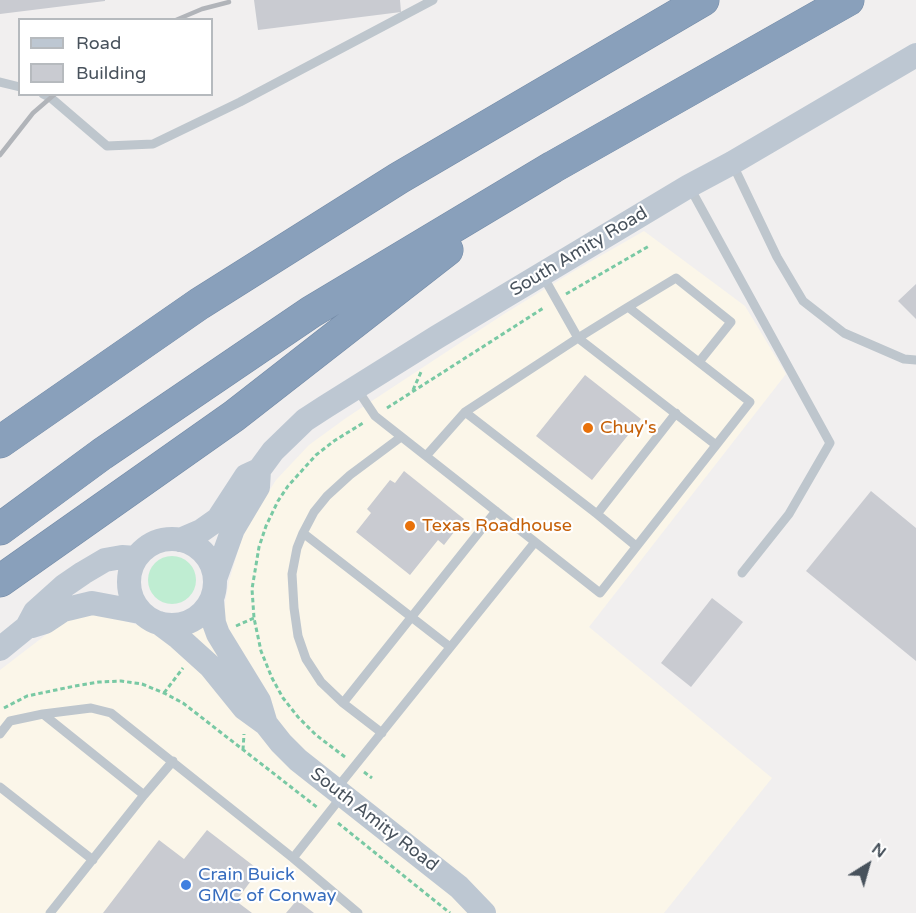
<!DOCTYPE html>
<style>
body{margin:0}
#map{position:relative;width:916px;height:913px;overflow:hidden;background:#f1efef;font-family:"Varela Round",sans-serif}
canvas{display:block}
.legend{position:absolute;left:18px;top:18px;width:195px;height:78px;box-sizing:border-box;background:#fff;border:2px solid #b6babe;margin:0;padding:8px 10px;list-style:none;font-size:18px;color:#48525c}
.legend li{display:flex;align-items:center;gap:12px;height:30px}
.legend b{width:30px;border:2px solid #b6babe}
.north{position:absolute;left:838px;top:835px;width:60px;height:60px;-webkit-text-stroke:4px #fff;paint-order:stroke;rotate:37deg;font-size:16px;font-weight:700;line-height:24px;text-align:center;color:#48525c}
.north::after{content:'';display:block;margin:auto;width:21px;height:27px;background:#48525c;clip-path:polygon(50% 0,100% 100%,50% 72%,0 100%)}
</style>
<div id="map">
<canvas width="916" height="913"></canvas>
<ul class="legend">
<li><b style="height:8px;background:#bdc7d2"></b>Road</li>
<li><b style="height:16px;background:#c9cbd1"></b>Building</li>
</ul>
<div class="north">N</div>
</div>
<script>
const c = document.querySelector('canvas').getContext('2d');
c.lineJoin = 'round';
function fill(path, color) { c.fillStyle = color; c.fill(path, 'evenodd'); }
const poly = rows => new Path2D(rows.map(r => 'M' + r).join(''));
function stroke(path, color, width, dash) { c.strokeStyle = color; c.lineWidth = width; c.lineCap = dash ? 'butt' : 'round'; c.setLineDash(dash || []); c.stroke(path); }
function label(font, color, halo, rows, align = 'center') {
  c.font = font + ' "Varela Round",sans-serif'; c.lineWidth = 4.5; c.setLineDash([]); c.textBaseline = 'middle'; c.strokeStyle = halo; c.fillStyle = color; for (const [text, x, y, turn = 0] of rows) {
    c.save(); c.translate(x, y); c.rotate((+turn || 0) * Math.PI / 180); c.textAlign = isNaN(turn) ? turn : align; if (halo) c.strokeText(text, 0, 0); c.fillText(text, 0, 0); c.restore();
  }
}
const commercial = poly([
 [644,231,745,306,786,374,589,627,772,778,664,913,0,913,0,670,73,614,105,615,141,626,168,642,223,614,229,581,242,538,253,516,276,480,309,445,346,418,504,314,574,271]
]);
const green = poly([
 '148 580a24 24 0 1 1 48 0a24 24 0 1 1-48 0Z'
]);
const building = poly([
 [0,0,105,0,105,1,0,14],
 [254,0,400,0,401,12,258,30],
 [916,284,916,319,898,301],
 [585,375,641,419,592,480,536,436],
 [404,471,464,519,444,545,438,540,410,575,356,532,371,513,367,509,390,480,395,483],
 [871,491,916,528,916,661,806,571],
 [712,598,743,622,691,687,661,663],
 [207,830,259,870,236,901,252,913,103,913,159,840,184,859],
 [297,900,314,913,286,913]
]);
const path = poly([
 [566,294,649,246],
 [413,390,421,372],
 [387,408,545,307],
 [236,626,254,618],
 [164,693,183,668],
 [4,708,27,696,75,686,99,682,121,681,142,684,164,693,183,703,318,808],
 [243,750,244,734],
 [345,757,316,735,298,717,283,698,272,678,261,651,254,618,252,589,259,547,266,526,278,501,288,486,316,455,334,441,363,423],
 [364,772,372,778],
 [338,823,450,913]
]);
const service = poly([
 [0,82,20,87],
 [43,94,51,98,107,146,153,144,240,102,433,0],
 [733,165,777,257,803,301,844,333,904,359,916,360],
 [689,186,830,443,789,514,742,573],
 [543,276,578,338,628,307],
 [357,389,375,416,600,593,750,402,628,307,676,278,731,322,699,362],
 [465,412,597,514],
 [426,456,465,412,578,338,716,445],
 [303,533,314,512,327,496,350,475,401,437],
 [636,546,597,514,676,413],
 [343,703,321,682,306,659,298,636,294,608,292,574,297,548,303,533,450,647],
 [43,714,144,795],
 [382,733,343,703,496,511],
 [0,734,10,721,43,714,91,708,111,713,293,858,358,913],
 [0,787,93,860],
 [337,788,535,542],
 [293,858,342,796],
 [50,913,144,795,173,761]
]);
const secondary = poly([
 '129 582a43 43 0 1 1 86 0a43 43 0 1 1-86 0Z',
 [180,540,201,531,218,519,246,476,259,470,273,451,305,420,325,407,437,337,689,186,732,163,916,55],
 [215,579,233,529,258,487,259,470],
 [212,600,214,623,218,634,259,701,265,721],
 [159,623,179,638,210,666,244,708,266,724,281,743,298,760,459,887,484,913],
 [32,626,45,622,63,610,92,603,140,612],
 [0,649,27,627,35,612,64,586,83,573,105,560,122,557,136,558]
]);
const motorway = poly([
 [0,442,199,304,399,178,703,0],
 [0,529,102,454,311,312,553,167,848,0],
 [0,581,234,416,447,250]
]);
const rail = poly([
 [176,20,202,9,229,2],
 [0,155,33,113,55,94]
]);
const markers = [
 [588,428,6,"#e8710a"],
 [410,526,6,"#e8710a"],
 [186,885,6,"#3f7fe0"]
];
const streetNames = [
 ["South Amity Road",579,252,-31],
 ["South Amity Road",374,820,38]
];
const foodNames = [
 ["Chuy's",600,428],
 ["Texas Roadhouse",422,526]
];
const shopNames = [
 ["Crain Buick",198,875],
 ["GMC of Conway",198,896]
];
fill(commercial, '#fbf6e9');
fill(green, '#bfedd2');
fill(building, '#c9cbd1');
stroke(motorway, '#748ba7', 33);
stroke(path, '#79c9a4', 3, [4.5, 3]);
stroke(service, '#bec6cd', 9);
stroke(secondary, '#bdc7d2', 24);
stroke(motorway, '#89a0bb', 32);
stroke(rail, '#b1b4b9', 4.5);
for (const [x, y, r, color] of markers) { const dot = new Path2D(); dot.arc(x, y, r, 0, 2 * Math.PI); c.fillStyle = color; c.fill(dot); stroke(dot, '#fff', 2); }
label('18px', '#48525c', '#fff', streetNames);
label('18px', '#c56008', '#fff', foodNames, 'left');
label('18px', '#366cbe', '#fff', shopNames, 'left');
</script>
